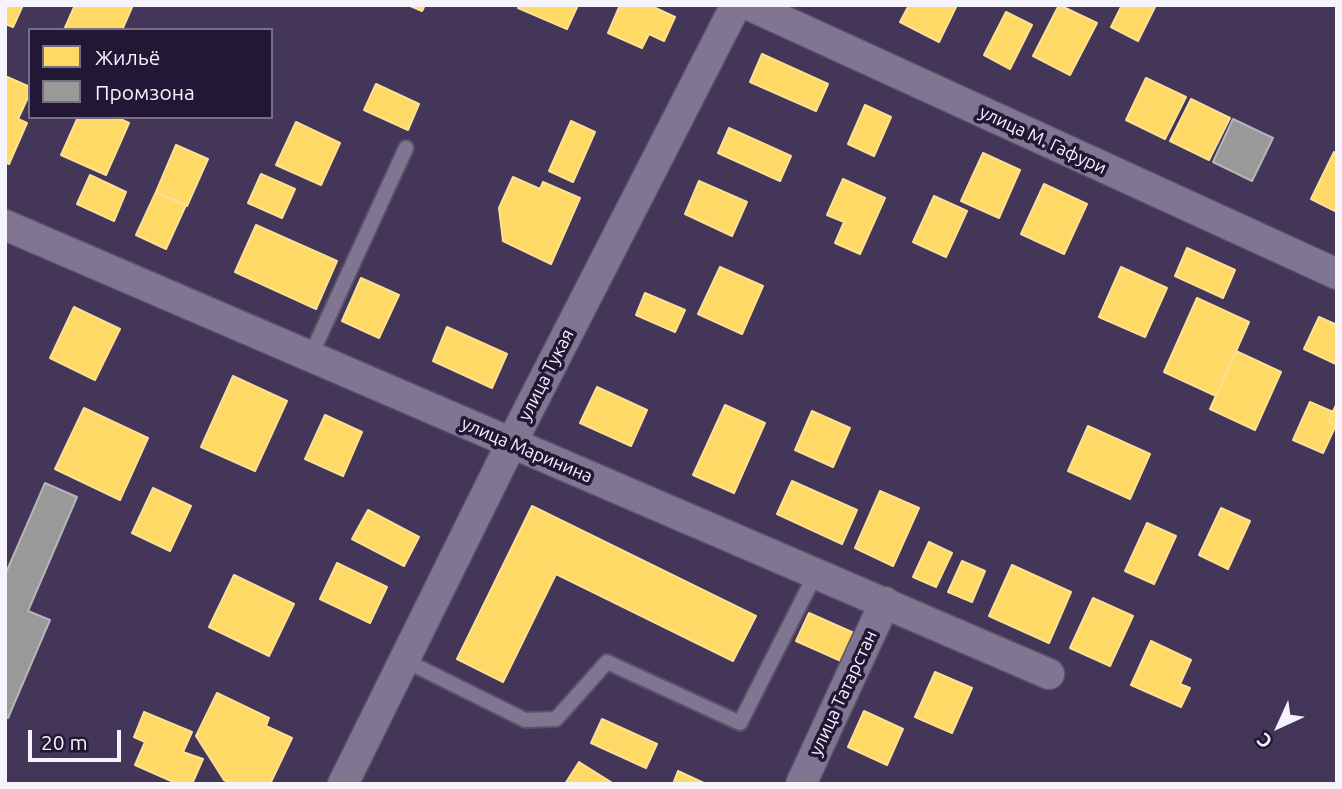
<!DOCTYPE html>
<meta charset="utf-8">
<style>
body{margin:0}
#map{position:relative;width:1342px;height:789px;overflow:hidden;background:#443658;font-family:Ubuntu,sans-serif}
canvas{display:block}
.frame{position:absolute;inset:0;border:7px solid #f5f3fb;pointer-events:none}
.legend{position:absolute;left:28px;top:28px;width:245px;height:91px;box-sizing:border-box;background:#221835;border:2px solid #767084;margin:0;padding:9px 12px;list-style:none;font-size:21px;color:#f5f3fb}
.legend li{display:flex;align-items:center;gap:14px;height:35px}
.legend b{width:35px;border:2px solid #767084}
.north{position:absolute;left:1244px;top:691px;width:70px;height:70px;-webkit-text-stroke:5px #221835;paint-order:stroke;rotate:225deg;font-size:19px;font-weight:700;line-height:28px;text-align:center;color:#f5f3fb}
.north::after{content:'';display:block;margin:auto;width:24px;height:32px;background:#f5f3fb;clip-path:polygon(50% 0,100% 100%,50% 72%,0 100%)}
.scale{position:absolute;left:28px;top:730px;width:93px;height:32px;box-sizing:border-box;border:4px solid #f5f3fb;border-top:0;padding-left:9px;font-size:21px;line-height:24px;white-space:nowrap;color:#f5f3fb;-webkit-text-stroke:5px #221835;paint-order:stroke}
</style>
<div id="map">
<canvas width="1342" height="789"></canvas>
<div class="frame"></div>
<ul class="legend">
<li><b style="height:19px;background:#ffd966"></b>Жильё</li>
<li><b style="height:19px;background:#999"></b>Промзона</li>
</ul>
<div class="north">С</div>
<div class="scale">20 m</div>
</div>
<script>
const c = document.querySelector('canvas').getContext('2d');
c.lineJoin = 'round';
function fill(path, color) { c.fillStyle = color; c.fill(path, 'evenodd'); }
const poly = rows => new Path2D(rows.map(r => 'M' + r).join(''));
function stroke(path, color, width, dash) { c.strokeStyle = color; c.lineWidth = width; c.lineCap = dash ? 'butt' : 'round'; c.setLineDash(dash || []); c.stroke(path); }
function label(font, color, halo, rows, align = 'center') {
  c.font = font + ' Ubuntu,sans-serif'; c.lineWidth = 7; c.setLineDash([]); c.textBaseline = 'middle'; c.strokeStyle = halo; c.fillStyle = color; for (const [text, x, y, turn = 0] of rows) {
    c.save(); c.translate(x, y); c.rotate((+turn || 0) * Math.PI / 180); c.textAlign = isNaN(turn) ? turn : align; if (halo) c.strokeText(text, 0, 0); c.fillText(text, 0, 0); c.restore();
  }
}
const homes = poly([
 [5,5,23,5,13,27,5,24,5,5],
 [75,5,133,5,122,30,64,30,75,5],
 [408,5,425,5,422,11,408,5],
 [519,5,578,5,567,29,518,8,519,5],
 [620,5,649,5,675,17,664,41,649,34,642,48,608,33,620,5],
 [909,5,957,5,939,42,900,22,909,5],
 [1059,5,1097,23,1070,75,1033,56,1059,5],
 [1122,5,1156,5,1138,41,1111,27,1122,5],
 [1006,12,1032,25,1010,69,984,55,1006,12],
 [762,54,828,84,816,111,750,82,762,54],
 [5,76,30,87,30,93,18,119,27,123,9,164,5,162,5,76],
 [1146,78,1186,97,1165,139,1126,120,1146,78],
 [376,84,419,104,408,130,364,110,376,84],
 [1191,99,1230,118,1209,160,1170,141,1191,99],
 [865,105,891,117,874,156,848,144,865,105],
 [78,117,116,117,129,123,106,175,61,155,78,117],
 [571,121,595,132,573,182,549,171,571,121],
 [296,122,340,143,321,185,276,165,296,122],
 [729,128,791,156,780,181,718,153,729,128],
 [176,145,208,159,187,206,156,192,176,145],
 [1334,152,1337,153,1337,212,1311,199,1334,152],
 [983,153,1020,170,999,218,961,201,983,153],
 [261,174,295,189,282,218,248,203,261,174],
 [90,175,126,192,114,221,77,204,90,175],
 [513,177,540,189,543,182,580,198,551,264,503,241,499,208,513,177],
 [843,179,885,198,860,254,835,243,844,222,827,215,843,179],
 [699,181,747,202,732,236,685,214,699,181],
 [1044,184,1087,204,1064,254,1021,234,1044,184],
 [156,192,186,205,166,249,136,235,156,192],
 [934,196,967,211,946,257,913,242,934,196],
 [256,225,337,261,316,309,235,272,256,225],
 [1187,248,1235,270,1223,298,1175,276,1187,248],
 [720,267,763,286,742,334,698,314,720,267],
 [1121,267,1167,288,1145,337,1099,317,1121,267],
 [361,278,399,295,379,338,342,321,361,278],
 [645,293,685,310,675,332,636,315,645,293],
 [1197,298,1249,322,1216,396,1164,372,1197,298],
 [74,307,120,329,95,380,50,358,74,307],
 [1319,317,1337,325,1336,364,1304,349,1319,317],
 [447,327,507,354,492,388,433,361,447,327],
 [1236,351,1281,372,1255,430,1210,409,1236,351],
 [233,376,287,401,255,471,201,447,233,376],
 [597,387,647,410,631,446,580,423,597,387],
 [1310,402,1333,412,1328,422,1336,425,1323,453,1293,440,1310,402],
 [1337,403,1337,426,1328,422,1337,403],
 [725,405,765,423,734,493,693,475,725,405],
 [84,408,148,438,120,500,55,469,84,408],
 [812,411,850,428,833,467,795,450,812,411],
 [325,415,362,432,343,476,305,459,325,415],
 [1088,426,1150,454,1130,499,1068,471,1088,426],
 [792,481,857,510,842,544,777,514,792,481],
 [153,488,191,506,170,551,132,533,153,488],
 [880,491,919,508,893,566,855,548,880,491],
 [532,506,756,616,733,661,556,574,503,682,457,659,532,506],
 [1221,508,1250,521,1228,569,1199,555,1221,508],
 [368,510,419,537,404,566,352,539,368,510],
 [1147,523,1176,536,1154,584,1125,571,1147,523],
 [929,542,952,553,936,587,913,577,929,542],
 [962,561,985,571,972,602,948,592,962,561],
 [337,563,387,587,370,623,320,599,337,563],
 [1012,565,1071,592,1049,643,989,616,1012,565],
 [234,575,294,604,269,656,209,627,234,575],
 [1093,598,1133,616,1110,666,1070,648,1093,598],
 [809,613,854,633,841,661,796,641,809,613],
 [1151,641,1191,660,1180,684,1190,688,1181,707,1131,685,1151,641],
 [935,672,972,688,952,733,915,717,935,672],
 [217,693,269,718,266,726,292,738,270,784,233,784,224,780,196,736,217,693],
 [864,711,903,729,887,765,848,747,864,711],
 [144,712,192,732,183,752,203,759,192,784,178,784,135,765,145,742,134,737,144,712],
 [602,719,657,744,646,768,591,743,602,719],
 [579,762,614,784,565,784,579,762],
 [678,771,706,784,673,784,678,771]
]);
const industry = poly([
 [1233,119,1273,138,1252,181,1213,162,1233,119],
 [45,483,77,497,28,611,50,620,8,718,5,717,5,575,45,483]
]);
const lane = poly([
 [310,357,406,148],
 [404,660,525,720,556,719,607,662,740,723,816,573]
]);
const street = poly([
 [749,5,1337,274],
 [5,225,1049,674],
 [343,784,511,444,736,5],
 [801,784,885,602]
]);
const streetNames = [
 ["улица М. Гафури",1043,140,25],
 ["улица Тукая",546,375,-63],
 ["улица Маринина",527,450,23],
 ["улица Татарстан",843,693,-65]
];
fill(homes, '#ffd966');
stroke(homes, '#fce193', 2);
fill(industry, '#999');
stroke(industry, '#b5b4b6', 2);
stroke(lane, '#5b5169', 18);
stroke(street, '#5b5169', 33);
stroke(lane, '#807692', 14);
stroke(street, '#807692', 30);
label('18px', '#f5f3fb', '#221835', streetNames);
</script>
